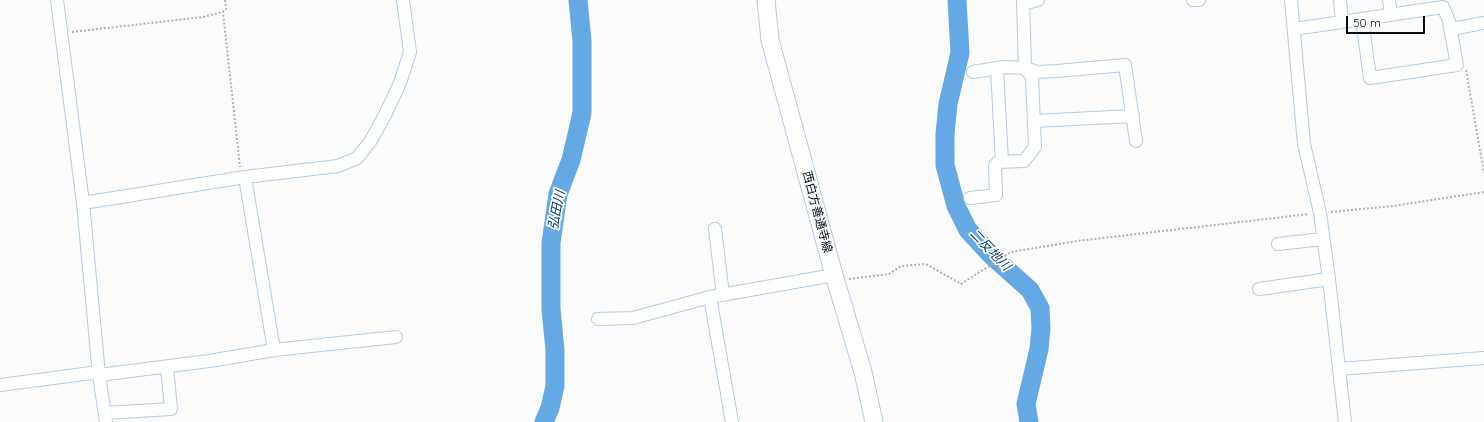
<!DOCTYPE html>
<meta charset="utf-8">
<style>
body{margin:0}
#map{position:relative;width:1484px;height:422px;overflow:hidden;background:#fbfbfb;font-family:Quicksand,sans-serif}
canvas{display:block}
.scale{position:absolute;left:1346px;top:16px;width:79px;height:18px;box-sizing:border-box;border:2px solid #040c15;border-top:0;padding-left:5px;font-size:12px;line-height:14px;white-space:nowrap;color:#040c15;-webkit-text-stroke:3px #fbfbfb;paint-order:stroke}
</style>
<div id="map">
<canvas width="1484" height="422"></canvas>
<div class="scale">50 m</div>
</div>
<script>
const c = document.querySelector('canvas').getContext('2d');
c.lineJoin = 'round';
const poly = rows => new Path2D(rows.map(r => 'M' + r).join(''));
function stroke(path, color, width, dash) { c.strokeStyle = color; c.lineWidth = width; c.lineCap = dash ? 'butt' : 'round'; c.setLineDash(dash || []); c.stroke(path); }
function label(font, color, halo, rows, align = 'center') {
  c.font = font + ' Quicksand,"Noto Sans JP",sans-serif'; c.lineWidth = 3.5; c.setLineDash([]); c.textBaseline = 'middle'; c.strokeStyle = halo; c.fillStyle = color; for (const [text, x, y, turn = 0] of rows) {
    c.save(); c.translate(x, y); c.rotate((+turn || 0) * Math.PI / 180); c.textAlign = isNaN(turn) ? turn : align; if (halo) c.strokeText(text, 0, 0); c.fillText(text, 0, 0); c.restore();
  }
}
const river = poly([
 [957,0,960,53,948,104,945,134,945,165,956,206,968,230,992,256,1030,290,1040,308,1041,328,1039,349,1026,404,1029,422],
 [544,422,550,408,555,386,555,350,551,309,551,243,558,194,571,160,582,113,582,41,578,0]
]);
const path = poly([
 [225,0,226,9,223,12,240,167],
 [72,32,203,17,223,12],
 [1466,70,1484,173],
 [1331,212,1393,206,1484,192],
 [849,279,889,274,901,266,926,264,961,284,1011,252,1077,241,1309,214]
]);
const minor = poly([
 [57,0,83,203,99,375,106,422],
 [1193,0,1199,0],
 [1291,0,1304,144,1320,213,1329,279,1345,422],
 [1340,0,1342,22],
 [1389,0,1391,15],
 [1023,4,1038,0],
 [1294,29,1342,22,1443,7,1449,21,1457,65,1370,78,1362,19],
 [1451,29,1484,23],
 [997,69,1002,162],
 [973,72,1004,67,1025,68,1037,72,1057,71,1125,65,1136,141],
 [1034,121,1133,116],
 [245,177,274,350],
 [970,198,996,195,995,166,998,162,1024,161,1035,147,1032,77,1025,68,1023,0],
 [83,203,245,177,338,166,357,158,370,142,385,115,400,83,410,52,403,0],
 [715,229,723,295],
 [1278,244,1323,239],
 [1259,289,1329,279],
 [710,297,732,422],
 [598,319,633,318,710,297,834,275],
 [1339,369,1484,358],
 [99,375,209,361,274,350,396,337],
 [0,385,99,372],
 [105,413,171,409,167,367]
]);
const secondary = poly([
 [766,0,770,40,834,275,863,372,874,422]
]);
const streetNames = [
 ["西白方善通寺線",817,212,75]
];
const waterNames = [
 ["弘田川",557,210,-79],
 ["二反地川",990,250,46]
];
stroke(river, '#65a9e4', 19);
stroke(minor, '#b0cce5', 14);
stroke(secondary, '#b0cce5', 19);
stroke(path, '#aeb0b3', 2, [2, 2]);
stroke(minor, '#fff', 12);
stroke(secondary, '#fff', 17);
label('12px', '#040c15', '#fbfbfb', streetNames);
label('italic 13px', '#083e64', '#fbfbfb', waterNames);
</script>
